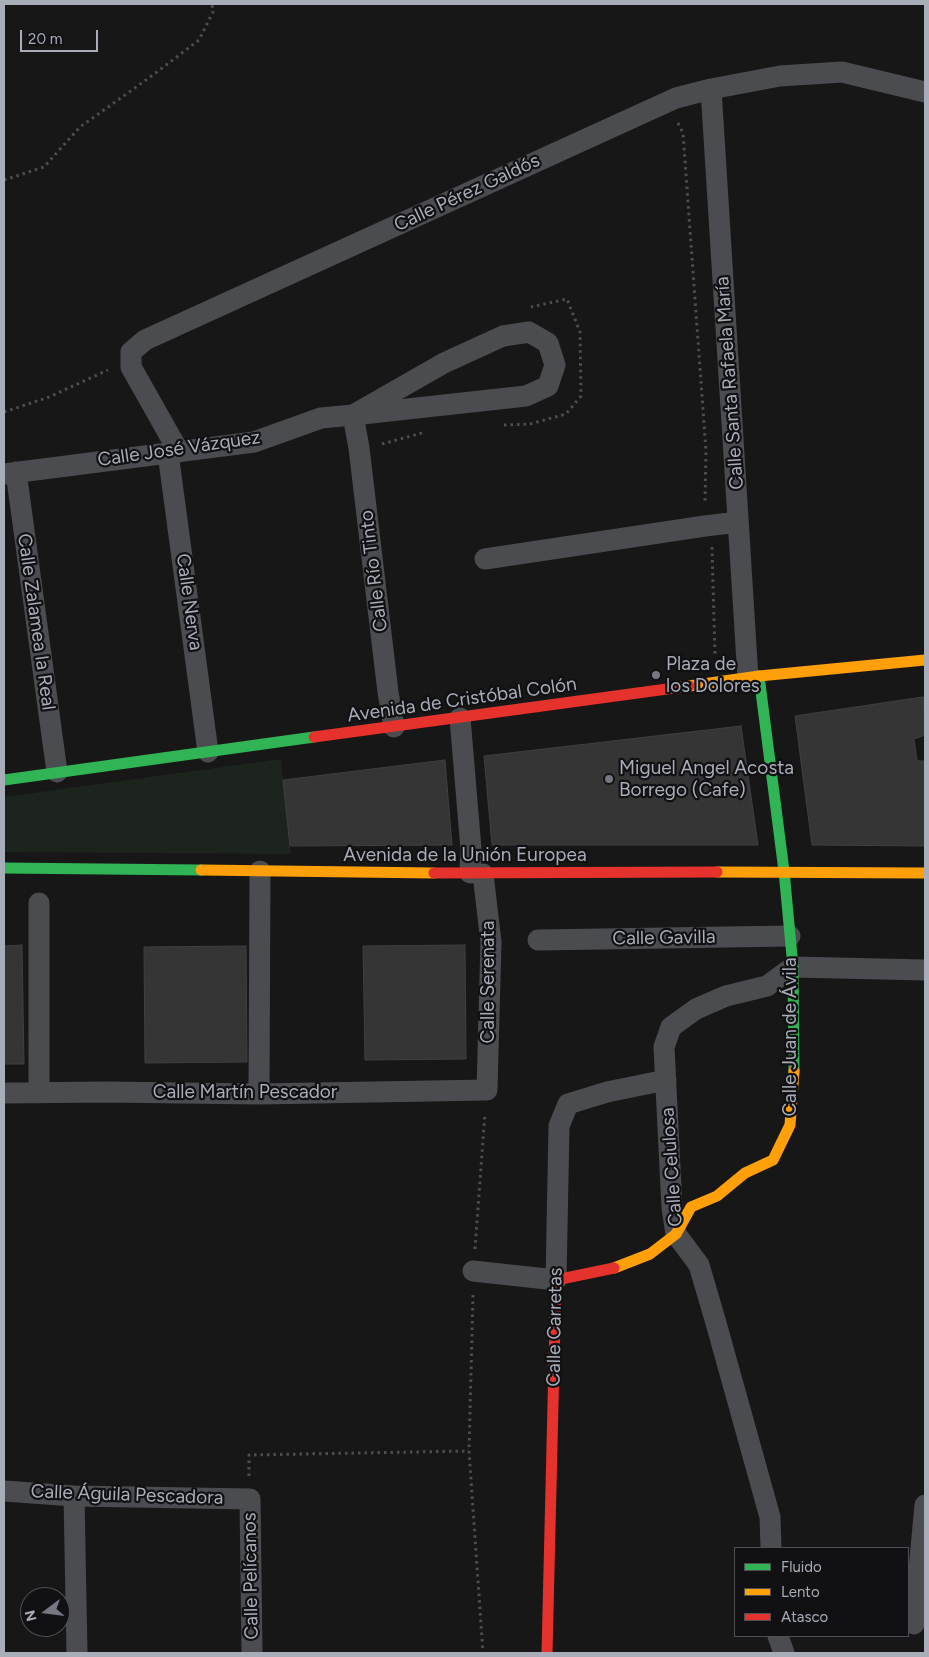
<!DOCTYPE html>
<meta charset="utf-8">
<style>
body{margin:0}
#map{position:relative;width:929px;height:1657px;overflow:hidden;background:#171717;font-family:Figtree,sans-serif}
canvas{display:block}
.frame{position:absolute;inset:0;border:5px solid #a8adb8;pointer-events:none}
.legend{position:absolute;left:734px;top:1547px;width:175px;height:90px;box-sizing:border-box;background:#111113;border:1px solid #4d4f55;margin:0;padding:6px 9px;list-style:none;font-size:15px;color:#a8adb8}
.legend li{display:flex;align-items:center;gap:10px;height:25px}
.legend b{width:25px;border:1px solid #4d4f55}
.north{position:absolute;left:20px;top:1587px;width:50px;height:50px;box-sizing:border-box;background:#111113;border:1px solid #4d4f55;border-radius:50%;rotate:255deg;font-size:14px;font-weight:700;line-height:20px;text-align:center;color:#a8adb8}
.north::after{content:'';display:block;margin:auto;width:18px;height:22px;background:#757880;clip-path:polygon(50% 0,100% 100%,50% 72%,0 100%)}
.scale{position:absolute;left:20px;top:30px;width:78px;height:22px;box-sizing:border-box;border:2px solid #a8adb8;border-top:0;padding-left:6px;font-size:15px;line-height:18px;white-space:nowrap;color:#a8adb8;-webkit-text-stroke:4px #111113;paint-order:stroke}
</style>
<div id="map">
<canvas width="929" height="1657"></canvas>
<div class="frame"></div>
<ul class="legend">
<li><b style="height:6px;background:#30b455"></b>Fluido</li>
<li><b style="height:6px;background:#ff9f0a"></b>Lento</li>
<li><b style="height:6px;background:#e5322d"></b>Atasco</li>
</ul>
<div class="north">N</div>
<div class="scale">20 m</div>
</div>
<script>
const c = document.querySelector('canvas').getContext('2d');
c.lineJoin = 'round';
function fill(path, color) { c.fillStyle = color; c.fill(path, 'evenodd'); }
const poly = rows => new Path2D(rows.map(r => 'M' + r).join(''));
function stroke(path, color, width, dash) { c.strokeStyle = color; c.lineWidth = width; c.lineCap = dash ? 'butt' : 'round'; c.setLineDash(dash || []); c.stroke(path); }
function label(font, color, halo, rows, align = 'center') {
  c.font = font + ' Figtree,sans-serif'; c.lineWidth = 4.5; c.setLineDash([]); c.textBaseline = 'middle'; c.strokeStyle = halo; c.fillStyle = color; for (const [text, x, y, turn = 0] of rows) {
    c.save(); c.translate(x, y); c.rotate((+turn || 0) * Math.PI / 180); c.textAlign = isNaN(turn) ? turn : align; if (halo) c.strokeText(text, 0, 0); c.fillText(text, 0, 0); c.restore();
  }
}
const green = poly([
 [281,759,291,854,4,852,4,797]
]);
const building = poly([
 [923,697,925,716,925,735,914,739,917,761,925,761,925,846,812,845,795,716,923,697],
 [741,726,758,845,492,845,484,756,741,726],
 [445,760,452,845,290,846,283,780,445,760],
 [22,945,24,1064,4,1064,4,946,22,945],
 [465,945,466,1059,365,1060,363,946,465,945],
 [246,946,247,1062,145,1063,144,947,246,946]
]);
const path = poly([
 [678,123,683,133,706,451,705,502],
 [4,180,44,167,80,127,153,75,199,40,214,10,211,4],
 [4,412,49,397,108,370],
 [504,425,530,424,566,414,581,396,580,332,567,299,531,307],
 [382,444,422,433],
 [712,547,715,656],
 [475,1249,485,1113],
 [473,1295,469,1451,483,1653],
 [249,1476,249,1455,469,1451]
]);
const street = poly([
 [711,89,748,678],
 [353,415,359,448,388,692,394,727],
 [179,452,131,367,131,352,145,340,676,98,711,89,780,76,842,72,925,92],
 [168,453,208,752],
 [16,472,57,772],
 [4,474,254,442,321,418,353,415,526,396,548,386,555,365,548,343,529,332,503,336,444,363,353,415],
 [485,559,705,526,738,522],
 [460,718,471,849,470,873],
 [538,940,790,936],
 [4,1093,107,1092,259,1094,487,1090,491,942,483,874],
 [39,1093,39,903],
 [259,1094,260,871],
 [473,1271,556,1280,559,1126,568,1104,607,1092,666,1080],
 [4,1491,74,1496,250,1499,252,1653],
 [74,1496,77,1653],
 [771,1548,770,1517,716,1323,699,1265,676,1234,672,1208,664,1047,671,1027,696,1009,726,996,767,986,793,967,925,970],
 [914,1624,925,1505],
 [778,1636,784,1653]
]);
const fast = poly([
 [759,676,784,871,793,967,794,1071],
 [4,780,314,737],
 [4,868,201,870]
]);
const slow = poly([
 [689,686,759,676,925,660],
 [201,870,434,873],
 [717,872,925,873],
 [614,1268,650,1254,676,1234,691,1207,717,1196,745,1173,773,1160,790,1125,794,1071]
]);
const jam = poly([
 [314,737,689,686],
 [434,873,717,872],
 [547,1653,556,1280,614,1268]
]);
const markers = [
 [656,675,5,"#757880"],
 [609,779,5,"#757880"]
];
const streetNames = [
 ["Calle Pérez Galdós",467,193,-25],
 ["Calle Santa Rafaela María",730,383,-94],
 ["Calle José Vázquez",179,449,-8],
 ["Calle Río Tinto",374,571,-97],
 ["Calle Nerva",189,602,82],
 ["Calle Zalamea la Real",36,622,82],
 ["Avenida de Cristóbal Colón",462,700,-8],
 ["Avenida de la Unión Europea",465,855],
 ["Calle Gavilla",664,938,-1],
 ["Calle Serenata",488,982,-90],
 ["Calle Juan de Ávila",790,1037,-90],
 ["Calle Martín Pescador",245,1092],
 ["Calle Celulosa",672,1167,-94],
 ["Calle Carretas",555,1327,-89],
 ["Calle Águila Pescadora",127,1495,2],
 ["Calle Pelícanos",251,1576,-91]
];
const poiNames = [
 ["Plaza de",666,664],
 ["los Dolores",666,686],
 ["Miguel Angel Acosta",619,768],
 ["Borrego (Cafe)",619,790]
];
fill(green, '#1d241e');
fill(building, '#353536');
stroke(building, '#3f4043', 1);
stroke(path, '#4d4e52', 3, [2.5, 4]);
stroke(street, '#4b4c50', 21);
stroke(fast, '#30b455', 11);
stroke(slow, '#ff9f0a', 11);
stroke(jam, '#e5322d', 11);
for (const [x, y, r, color] of markers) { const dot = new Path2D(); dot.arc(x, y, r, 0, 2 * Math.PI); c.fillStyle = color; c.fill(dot); stroke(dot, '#111113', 2); }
label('19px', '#a8adb8', '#111113', streetNames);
label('19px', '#a8adb8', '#111113', poiNames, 'left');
</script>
